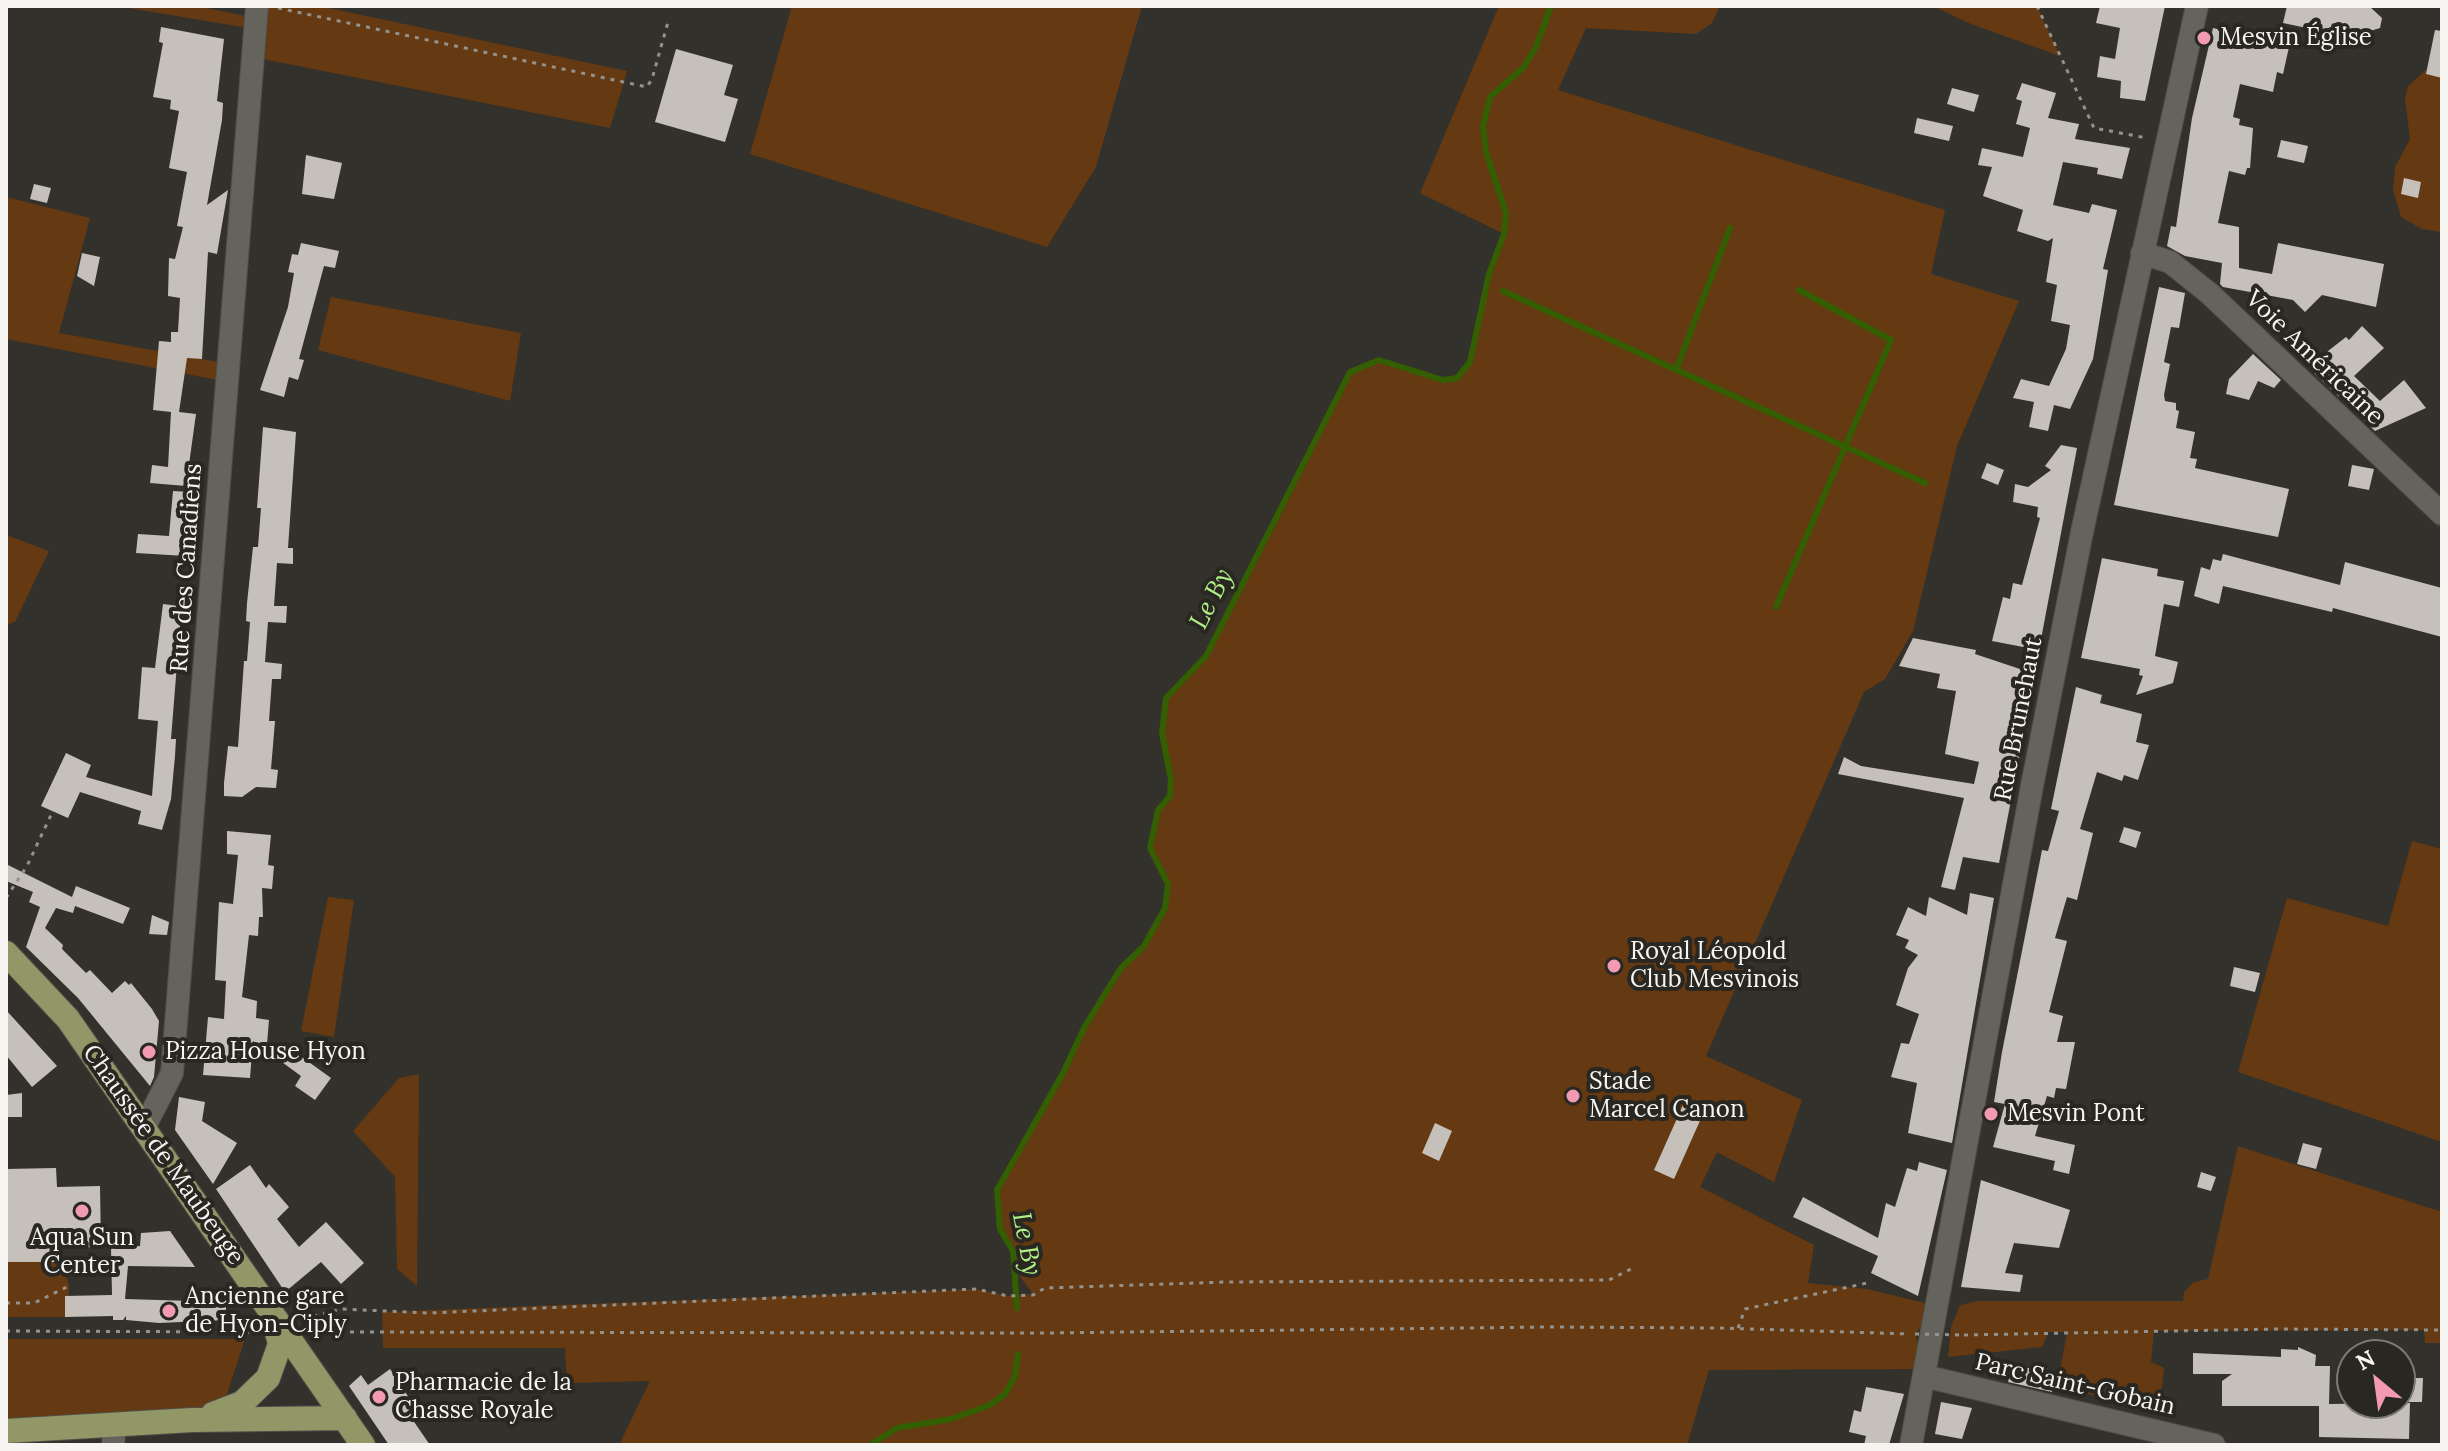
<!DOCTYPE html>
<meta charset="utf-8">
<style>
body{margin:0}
#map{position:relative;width:2448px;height:1451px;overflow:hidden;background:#33312b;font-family:Lora,serif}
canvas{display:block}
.frame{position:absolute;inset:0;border:8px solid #f6f5f1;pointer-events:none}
.north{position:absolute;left:2336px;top:1339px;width:80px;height:80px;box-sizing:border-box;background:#292722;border:2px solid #7b7975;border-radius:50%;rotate:331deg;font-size:22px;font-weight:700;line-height:32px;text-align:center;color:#f6f5f1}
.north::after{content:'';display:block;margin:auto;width:28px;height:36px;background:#f19ab2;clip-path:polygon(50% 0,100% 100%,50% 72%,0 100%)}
</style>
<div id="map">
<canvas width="2448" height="1451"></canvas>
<div class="frame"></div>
<div class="north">N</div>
</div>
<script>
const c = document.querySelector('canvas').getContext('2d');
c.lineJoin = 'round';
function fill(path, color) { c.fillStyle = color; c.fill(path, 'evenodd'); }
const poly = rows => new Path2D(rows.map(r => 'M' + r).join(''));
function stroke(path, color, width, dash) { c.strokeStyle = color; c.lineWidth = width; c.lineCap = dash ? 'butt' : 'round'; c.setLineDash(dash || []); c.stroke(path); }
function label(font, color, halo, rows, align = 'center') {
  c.font = font + ' Lora,serif'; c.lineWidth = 8; c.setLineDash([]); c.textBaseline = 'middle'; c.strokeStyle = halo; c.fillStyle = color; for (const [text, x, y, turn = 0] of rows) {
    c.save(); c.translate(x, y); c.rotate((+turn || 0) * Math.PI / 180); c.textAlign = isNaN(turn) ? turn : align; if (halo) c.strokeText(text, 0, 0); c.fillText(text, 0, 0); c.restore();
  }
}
const green = poly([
 [117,6,197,6,255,18,257,6,319,6,627,71,610,128,253,57,254,29],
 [792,6,1142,6,1096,167,1047,247,750,154],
 [1499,6,1720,6,1712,23,1696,34,1586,28,1558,90,1945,210,1931,274,2019,301,1957,446,1913,631,1885,679,1864,692,1706,1056,1802,1100,1774,1182,1717,1152,1700,1187,1814,1245,1808,1283,1867,1289,1937,1306,1915,1334,1925,1369,1709,1370,1687,1445,619,1445,650,1381,567,1383,565,1348,383,1348,382,1312,976,1289,1008,1296,1033,1294,1015,1270,1013,1251,1000,1229,997,1190,1063,1073,1085,1026,1121,968,1144,946,1165,908,1168,884,1150,848,1158,810,1170,796,1171,780,1162,733,1166,698,1206,656,1350,372,1379,360,1443,380,1457,378,1470,362,1489,274,1504,234,1420,193],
 [1933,6,2037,6,2060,56,1971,24],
 [2427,69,2442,72,2442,232,2422,229,2401,217,2393,189,2395,167,2410,139,2405,99,2408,86],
 [6,197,90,218,59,333,229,364,228,382,6,339],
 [331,297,521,333,510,401,318,350],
 [6,535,49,551,15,622,6,625],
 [2412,841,2442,849,2442,1142,2238,1072,2287,898,2388,926],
 [328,897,354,900,334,1037,301,1031],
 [419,1074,417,1286,397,1269,395,1177,353,1131,399,1078],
 [2238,1146,2442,1212,2442,1343,2425,1343,2424,1330,2154,1331,2151,1362,2164,1368,2159,1411,2057,1387,2067,1332,2048,1332,2042,1347,1948,1357,1951,1327,1960,1305,1978,1301,2183,1301,2184,1292,2194,1282,2208,1279],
 [60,1254,69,1286,68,1317,6,1317,6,1255],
 [6,1339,245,1339,221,1412,6,1431]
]);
const stream = poly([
 [1503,291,1925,483],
 [1676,370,1730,228],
 [1776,607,1891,340,1799,290],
 [1017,1308,1013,1251,1000,1229,997,1190,1063,1073,1085,1026,1121,968,1144,946,1165,908,1168,884,1150,848,1158,810,1170,796,1171,780,1162,733,1166,698,1206,656,1350,372,1379,360,1443,380,1457,378,1470,362,1489,274,1504,234,1506,213,1486,152,1483,126,1490,97,1524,67,1536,47,1551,6],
 [870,1445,897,1428,951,1419,990,1405,1005,1394,1015,1376,1018,1354]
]);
const building = poly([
 [2100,6,2165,6,2145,101,2120,98,2121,81,2097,77,2100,56,2115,59,2120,28,2096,23],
 [2287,6,2369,6,2382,18,2380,28,2370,31,2369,41,2283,23],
 [161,27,224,39,217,101,223,103,222,120,207,205,228,190,217,254,208,252,202,359,187,358,179,412,196,414,186,486,150,483,152,465,168,467,171,412,153,410,159,341,171,342,171,332,178,332,180,298,168,296,169,258,175,259,183,227,177,226,187,172,169,168,179,111,170,109,171,100,153,97,163,43,159,42],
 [2213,28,2289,47,2283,74,2277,72,2273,92,2240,84,2233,117,2240,119,2239,125,2253,128,2250,168,2247,168,2245,175,2229,171,2218,223,2239,227,2239,268,2272,274,2278,243,2384,264,2376,307,2322,295,2305,312,2293,300,2223,287,2220,284,2222,263,2185,256,2167,246,2171,226,2176,227,2192,118],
 [2435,30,2442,31,2442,78,2426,74],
 [676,49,733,65,724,95,738,99,725,142,655,122],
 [2022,83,2056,93,2048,118,2079,124,2075,139,2130,148,2122,179,2097,174,2098,168,2063,162,2053,205,2089,213,2092,204,2117,210,2103,269,2108,270,2093,359,2070,409,2054,405,2048,431,2029,427,2034,402,2013,398,2021,379,2049,386,2066,349,2070,325,2051,321,2057,285,2046,282,2053,238,2048,241,2017,231,2023,210,1983,196,1992,167,1978,165,1982,148,2023,157,2030,128,2016,124,2022,101,2016,99],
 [1952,88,1979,95,1974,112,1947,104],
 [1917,118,1953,126,1949,141,1914,133],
 [2281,140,2308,146,2304,163,2277,157],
 [306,155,342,163,334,199,302,194],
 [2404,178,2421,182,2418,198,2401,194],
 [34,184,51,188,47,203,30,199],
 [301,243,339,251,335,268,324,266,299,359,304,360,298,380,289,377,284,397,260,390,288,307,294,273,288,272,292,254,298,255],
 [82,253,100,257,94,286,77,276],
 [2159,287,2185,293,2179,328,2171,327,2164,362,2170,364,2164,395,2165,401,2176,403,2176,410,2179,411,2176,428,2195,432,2190,458,2197,459,2195,468,2289,489,2278,537,2114,505],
 [2362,326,2384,348,2354,376,2380,401,2404,380,2426,408,2375,431,2312,371,2328,351,2346,337,2349,340],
 [2253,354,2281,380,2274,388,2258,381,2249,400,2226,394,2229,379],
 [263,427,296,432,288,548,293,548,293,564,277,563,274,606,287,606,286,623,268,622,265,662,282,664,281,679,272,679,269,721,275,721,271,769,278,770,276,788,256,787,242,797,224,796,224,783,228,746,238,747,244,661,247,661,250,622,246,621,247,603,253,547,258,547,261,508,257,508],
 [2061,445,2077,448,2039,650,1992,641,2003,597,2010,599,2013,583,2022,585,2040,518,2037,517,2038,507,2013,502,2015,484,2028,487,2051,470,2045,466],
 [1987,463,2004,470,1998,485,1981,478],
 [2352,465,2374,469,2369,490,2348,486],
 [173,491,190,492,185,556,136,553,138,534,169,536],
 [2223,554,2340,585,2345,562,2442,588,2442,637,2333,608,2332,612,2223,586,2219,604,2194,596,2201,567,2210,570,2213,559,2221,561],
 [2102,558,2158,569,2157,576,2184,581,2179,607,2164,604,2155,656,2178,662,2173,683,2136,695,2143,676,2139,675,2140,669,2081,658],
 [163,604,179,606,178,614,181,614,171,739,176,739,175,756,171,799,162,830,138,824,141,811,80,792,68,818,41,806,66,753,91,765,86,777,152,796,158,721,138,719,142,667,155,668],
 [1913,638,1976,650,1975,654,2035,674,1999,863,1963,857,1955,890,1941,887,1964,798,1838,774,1844,757,1861,766,1974,784,1979,762,1945,754,1956,691,1937,688,1940,674,1899,666],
 [2076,687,2102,695,2100,703,2142,714,2136,742,2149,745,2138,780,2124,775,2122,781,2097,772,2080,829,2093,833,2077,900,2067,897,2055,938,2067,941,2049,1012,2063,1016,2057,1042,2075,1042,2066,1089,2056,1088,2054,1098,2047,1096,2035,1136,2075,1145,2069,1174,2053,1170,2055,1161,1993,1147,2005,1104,1994,1102,2002,1052,2042,850,2048,851,2059,811,2051,809],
 [2124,827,2141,832,2136,848,2119,842],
 [227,831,271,835,268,865,274,866,272,889,262,888,263,917,259,917,258,936,249,935,242,997,257,1001,256,1018,269,1020,267,1044,288,1047,331,1078,315,1100,295,1086,301,1076,253,1041,250,1078,203,1075,208,1017,224,1019,226,981,215,980,219,902,233,904,238,855,227,854],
 [6,864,72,897,76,886,130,908,123,924,75,906,73,913,56,908,45,928,63,945,62,949,86,973,90,970,112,993,125,981,129,985,131,983,152,1009,159,1021,154,1077,150,1086,78,998,26,947,40,907,29,902,33,892,6,881],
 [1970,893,1994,898,1952,1143,1908,1133,1917,1083,1891,1077,1901,1043,1909,1044,1919,1014,1896,1005,1908,968,1918,955,1905,948,1909,940,1896,935,1908,907,1926,916,1929,897,1967,915],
 [152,915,169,922,167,935,149,934],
 [2234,967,2260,973,2255,992,2230,986],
 [6,1010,57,1066,32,1087,6,1055],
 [22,1093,22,1117,6,1117,6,1095],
 [179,1097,205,1102,202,1121,237,1143,213,1184,175,1130],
 [1683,1105,1703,1114,1674,1179,1654,1170],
 [1435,1123,1452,1131,1439,1161,1422,1153],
 [2303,1143,2322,1148,2316,1169,2297,1164],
 [1919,1162,1947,1170,1918,1296,1871,1273,1878,1256,1793,1217,1803,1197,1878,1238,1886,1203,1895,1207,1907,1168,1917,1171],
 [250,1165,266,1188,269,1184,289,1207,277,1219,299,1247,326,1222,364,1263,341,1284,321,1262,285,1292,216,1189],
 [56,1168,57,1187,100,1186,101,1247,57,1248,58,1262,6,1262,6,1169],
 [2201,1172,2216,1177,2211,1191,2197,1187],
 [1981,1180,2070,1210,2059,1248,2014,1243,2005,1273,2023,1275,2020,1292,1961,1287],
 [170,1231,195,1267,128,1266,125,1299,226,1302,226,1320,159,1323,126,1320,126,1316,123,1320,113,1320,113,1316,65,1317,65,1296,112,1295,111,1247,140,1246,141,1233],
 [2298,1347,2316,1355,2315,1366,2330,1366,2329,1404,2410,1403,2409,1439,2319,1437,2319,1406,2222,1406,2222,1381,2232,1374,2193,1374,2193,1353,2281,1357,2281,1349,2298,1350],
 [2012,1368,2048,1368,2046,1371,2054,1373,2052,1392,2008,1382],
 [390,1369,413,1404,416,1414,410,1416,430,1445,389,1445,349,1386,361,1375,368,1385],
 [2407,1378,2423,1378,2422,1402,2407,1402],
 [1866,1387,1904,1394,1889,1445,1864,1445,1866,1436,1849,1432,1854,1410,1861,1412],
 [1941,1402,1972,1408,1962,1439,1935,1434]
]);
const path = poly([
 [2037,6,2094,128,2147,138],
 [278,8,647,87,652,79,668,22],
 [6,898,27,866,51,815],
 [6,1303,34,1303,69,1286],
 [304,1319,341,1309,429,1313,976,1289,1008,1296,1033,1295,1045,1288,1226,1282,1609,1280,1631,1269],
 [1738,1328,1745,1309,1872,1282],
 [6,1331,254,1332],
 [310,1332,1045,1333,1549,1327,1720,1328,1910,1334],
 [1964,1335,2277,1329,2442,1330]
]);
const minor = poly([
 [2142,253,2170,262,2210,294,2442,514],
 [144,1128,172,1073,257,6],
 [1924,1376,2214,1445],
 [113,1445,115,1424],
 [1911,1445,2032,786,2082,532,2197,6]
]);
const major = poly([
 [6,953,68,1019,363,1445],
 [213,1414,242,1403,268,1378,280,1344,274,1321],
 [6,1431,192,1420,345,1418]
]);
const pathBridge = poly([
 [1915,1334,1964,1335]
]);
const markers = [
 [2204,38,8,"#f19ab2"],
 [1614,966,8,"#f19ab2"],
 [149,1052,8,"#f19ab2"],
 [1573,1096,8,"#f19ab2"],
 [1991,1114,8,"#f19ab2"],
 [82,1211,8,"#f19ab2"],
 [169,1311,8,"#f19ab2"],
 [379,1397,8,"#f19ab2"]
];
const poiNames = [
 ["Mesvin Église",2220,38],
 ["Royal Léopold",1630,952],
 ["Club Mesvinois",1630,980],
 ["Pizza House Hyon",165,1052],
 ["Stade",1589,1082],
 ["Marcel Canon",1589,1110],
 ["Mesvin Pont",2007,1114],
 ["Aqua Sun",82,1238,"center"],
 ["Center",82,1266,"center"],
 ["Ancienne gare",185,1297],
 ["de Hyon-Ciply",185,1325],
 ["Pharmacie de la",395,1383],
 ["Chasse Royale",395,1411]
];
const streetNames = [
 ["Voie Américaine",2314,358,44],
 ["Rue des Canadiens",187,568,-86],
 ["Rue Brunehaut",2019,719,-79],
 ["Chaussée de Maubeuge",163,1155,55],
 ["Parc Saint-Gobain",2075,1385,13]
];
const waterNames = [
 ["Le By",1212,599,-63],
 ["Le By",1026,1244,79]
];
fill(green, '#653912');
stroke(stream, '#335e02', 6);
fill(building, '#c5c0ba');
stroke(minor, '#504e49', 24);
stroke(major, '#504e49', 26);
stroke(path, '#94928d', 3, [4, 6]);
stroke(minor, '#64635c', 22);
stroke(major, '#919766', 24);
stroke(pathBridge, '#94928d', 3, [4, 6]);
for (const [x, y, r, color] of markers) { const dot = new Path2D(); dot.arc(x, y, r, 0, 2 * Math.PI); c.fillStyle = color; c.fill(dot); stroke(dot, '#292722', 3); }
label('24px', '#f6f5f1', '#292722', poiNames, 'left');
label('24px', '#f6f5f1', '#292722', streetNames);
label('italic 26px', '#b0ef84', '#292722', waterNames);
</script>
